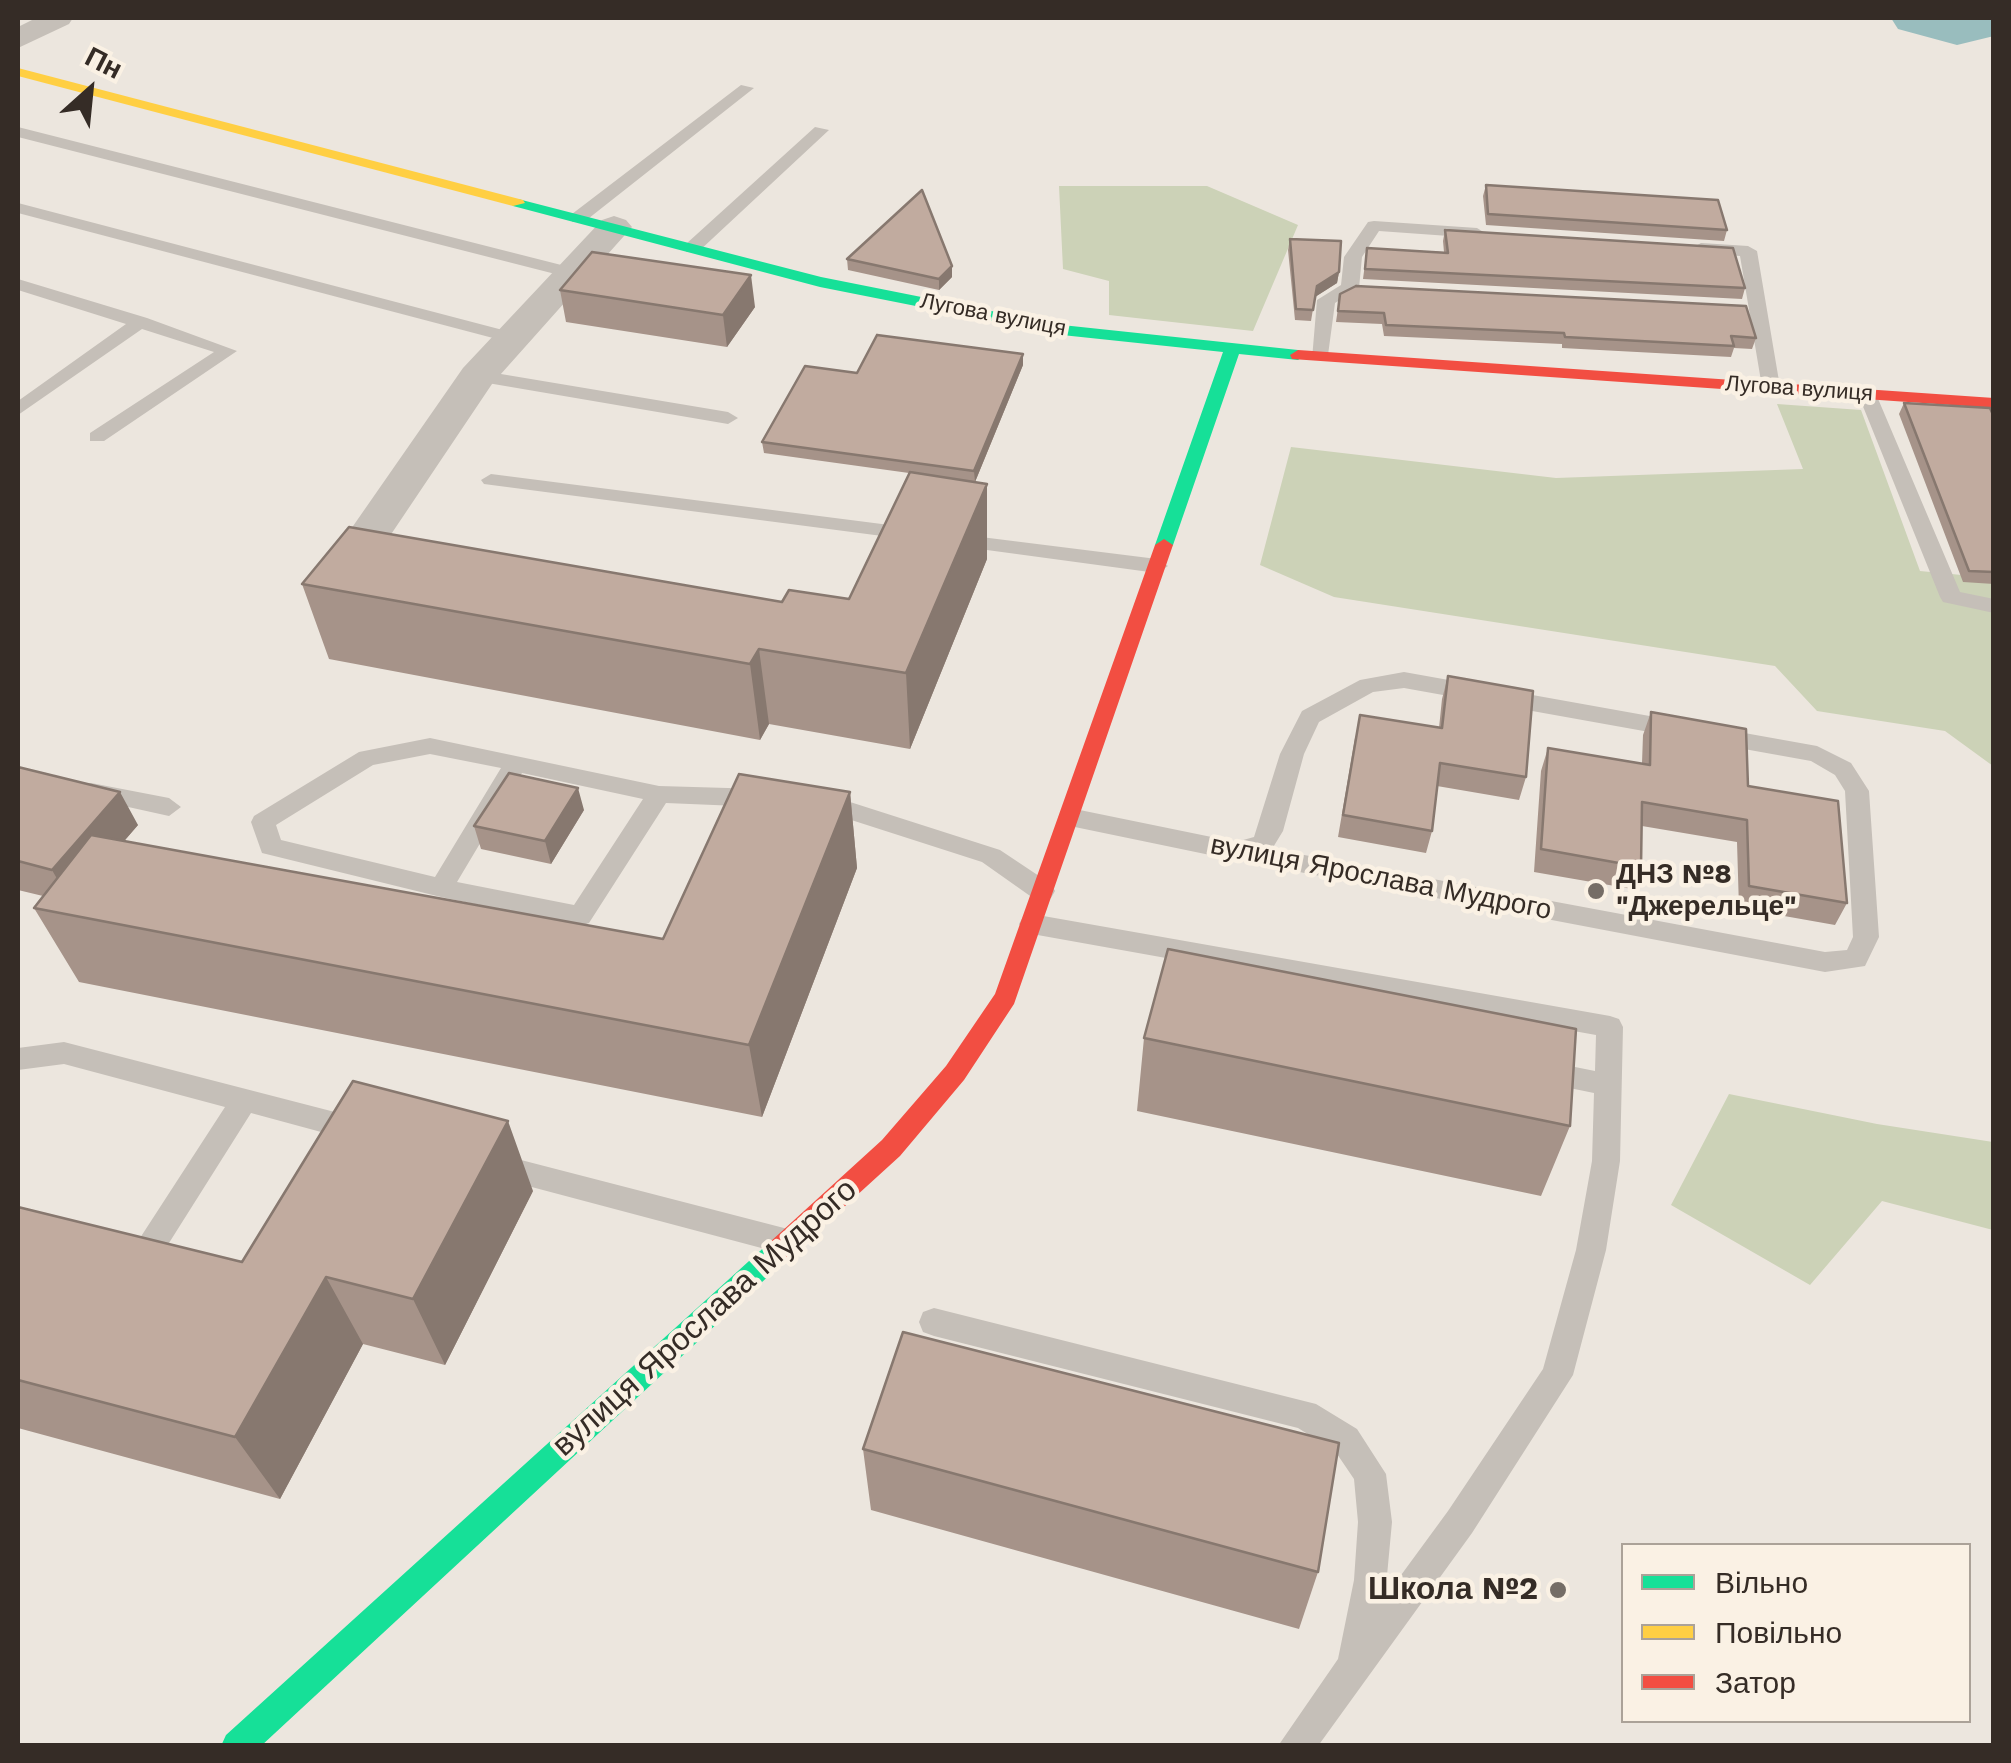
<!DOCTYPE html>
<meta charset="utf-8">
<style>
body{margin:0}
#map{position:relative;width:2011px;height:1763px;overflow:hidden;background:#ece6de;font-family:"Work Sans",sans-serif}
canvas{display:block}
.frame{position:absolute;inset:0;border:20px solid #352c26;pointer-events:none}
.legend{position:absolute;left:1621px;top:1543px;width:350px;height:180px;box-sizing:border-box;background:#faf1e4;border:2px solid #aba298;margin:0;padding:12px 18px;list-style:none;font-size:30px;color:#352c26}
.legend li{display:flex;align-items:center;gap:20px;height:50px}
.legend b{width:50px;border:2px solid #aba298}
.north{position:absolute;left:40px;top:40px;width:100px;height:100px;-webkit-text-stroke:8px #faf1e4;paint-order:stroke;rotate:27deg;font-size:28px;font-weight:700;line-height:40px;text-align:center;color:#352c26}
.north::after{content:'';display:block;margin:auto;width:35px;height:45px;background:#352c26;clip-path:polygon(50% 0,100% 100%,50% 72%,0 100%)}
</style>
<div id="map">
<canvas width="2011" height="1763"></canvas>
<div class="frame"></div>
<ul class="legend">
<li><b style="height:12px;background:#16e098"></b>Вільно</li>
<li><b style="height:12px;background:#ffcf43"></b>Повільно</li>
<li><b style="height:12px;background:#f24e42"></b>Затор</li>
</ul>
<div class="north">Пн</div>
</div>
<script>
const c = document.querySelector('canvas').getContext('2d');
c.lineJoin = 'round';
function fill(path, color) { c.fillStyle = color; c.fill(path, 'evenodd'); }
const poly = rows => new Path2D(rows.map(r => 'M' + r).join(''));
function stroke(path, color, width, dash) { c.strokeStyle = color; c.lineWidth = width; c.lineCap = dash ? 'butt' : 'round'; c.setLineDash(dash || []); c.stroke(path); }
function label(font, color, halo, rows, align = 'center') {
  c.font = font + ' "Work Sans",sans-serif'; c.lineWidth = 9; c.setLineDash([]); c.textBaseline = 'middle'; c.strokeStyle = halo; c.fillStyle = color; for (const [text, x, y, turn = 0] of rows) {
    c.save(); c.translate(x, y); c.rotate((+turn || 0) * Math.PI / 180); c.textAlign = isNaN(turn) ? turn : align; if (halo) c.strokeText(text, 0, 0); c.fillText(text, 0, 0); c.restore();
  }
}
const green = poly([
 [1059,186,1207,186,1298,225,1253,331,1109,315,1109,281,1063,269],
 [1777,404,1861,410,1920,571,1993,578,1993,766,1945,731,1817,711,1775,666,1334,597,1260,565,1291,447,1556,478,1803,469],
 [1729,1094,1877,1124,1993,1142,1993,1230,1882,1201,1810,1285,1671,1205]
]);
const river = poly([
 [1891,18,1994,18,1994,36,1957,45,1898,29,1891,18]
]);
const lane = poly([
 [741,85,754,88,584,222,572,222,572,214,741,85],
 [18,127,577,269,580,273,571,278,18,137,18,127],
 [815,127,829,130,698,252,686,252,686,244,815,127],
 [18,203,518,334,521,338,512,343,18,213,18,203],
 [1374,221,1477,228,1485,233,1477,238,1379,231,1362,257,1359,288,1335,303,1328,355,1326,359,1312,359,1317,300,1341,285,1344,257,1368,222,1374,221],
 [1701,243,1748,246,1757,251,1780,387,1778,391,1771,393,1762,387,1740,256,1695,252,1692,248,1701,243],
 [18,279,147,318,237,351,104,441,90,441,90,433,214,352,142,329,18,415,18,401,126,324,18,290,18,279],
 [477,370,728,412,738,418,728,424,470,380,470,372,477,370],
 [1867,388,1876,394,1960,592,1994,599,1994,613,1943,602,1940,597,1858,394,1867,388],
 [491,474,913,528,923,534,913,540,484,484,481,480,491,474],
 [957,534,1157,559,1168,566,1157,573,950,545,947,540,950,535,957,534],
 [1404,672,1817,746,1851,763,1869,791,1879,937,1865,966,1825,972,1210,855,1070,826,1058,817,1070,808,1236,842,1254,837,1280,754,1302,711,1360,680,1404,672],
 [1404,688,1811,761,1835,775,1845,791,1853,937,1847,950,1825,952,1272,849,1283,831,1304,754,1319,722,1373,692,1404,688],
 [430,738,659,786,762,789,774,798,762,807,666,803,589,923,580,926,441,897,262,853,251,822,254,816,359,752,430,738],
 [430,754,501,768,435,877,281,840,276,825,373,765,430,754],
 [522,773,643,799,574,905,457,882,522,773],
 [91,783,169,798,181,807,169,816,83,797,79,791,83,785,91,783],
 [822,793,1000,850,1051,884,1055,891,1051,898,1042,900,1033,898,982,862,814,808,810,802,822,793],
 [1032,914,1610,1016,1619,1019,1623,1027,1620,1161,1606,1250,1573,1375,1472,1533,1318,1746,1278,1746,1338,1659,1354,1580,1358,1522,1354,1479,1335,1451,1298,1428,934,1336,923,1332,919,1322,923,1312,934,1308,1316,1404,1357,1429,1386,1474,1392,1522,1385,1597,1448,1511,1543,1369,1576,1250,1592,1161,1594,1093,1540,1082,1530,1079,1526,1071,1530,1063,1540,1060,1595,1071,1596,1035,1032,934,1023,931,1019,924,1023,917,1032,914],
 [64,1042,358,1118,368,1122,372,1130,368,1138,358,1142,251,1113,157,1262,147,1266,128,1261,118,1257,113,1248,118,1239,128,1235,140,1238,225,1107,64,1064,18,1070,18,1048,64,1042],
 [494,1153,784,1228,794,1232,799,1241,794,1250,784,1254,494,1177,484,1174,480,1165,484,1156,494,1153]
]);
const street = poly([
 [36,18,73,18,69,24,18,48,18,27,36,18],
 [614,216,626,220,632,227,492,384,357,585,341,589,325,585,319,575,463,368,602,220,614,216]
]);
const fast = poly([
 [518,199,821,277,1062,325,1298,350,1306,355,1298,360,1239,354,1173,545,1164,551,1155,545,1223,352,1062,335,820,287,513,206,511,203,518,199],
 [779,1238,788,1242,792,1250,788,1258,261,1746,221,1746,226,1735,770,1242,779,1238]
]);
const slow = poly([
 [18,68,523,200,525,203,513,206,18,76,18,68]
]);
const jam = poly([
 [1298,350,1994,398,1994,408,1292,359,1290,355,1298,350],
 [1164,539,1173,545,1014,1004,964,1080,900,1156,788,1258,779,1262,770,1258,766,1250,770,1242,882,1140,946,1066,995,994,1155,545,1164,539]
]);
const wall = poly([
 [1486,185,1727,230,1724,241,1486,225,1483,196],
 [1445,230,1745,288,1742,299,1363,279,1367,248,1444,252,1443,241],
 [1290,239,1339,272,1337,283,1315,297,1311,321,1295,320,1288,250],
 [847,259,952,266,952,277,939,290,848,270],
 [560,290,755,307,727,347,566,322],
 [1340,294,1756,338,1752,349,1734,348,1731,357,1562,348,1562,344,1384,336,1382,324,1336,322],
 [1023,354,1023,365,975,482,987,484,987,559,910,749,769,724,760,740,329,659,302,584,782,602,849,599,909,473,764,453,762,442,857,373],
 [1904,403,1994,417,1994,584,1963,582,1899,414],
 [1448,676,1526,777,1519,800,1437,786,1432,831,1426,853,1338,837,1355,738,1439,728,1442,699],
 [1651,712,1748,786,1847,903,1835,925,1739,908,1737,842,1642,826,1641,867,1632,889,1534,872,1541,771,1548,748,1642,763,1643,735],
 [18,767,138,825,124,841,663,939,850,792,857,868,762,1117,79,982,34,908,43,896,18,890],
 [584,810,551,864,481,849,474,826],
 [1144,1038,1570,1126,1541,1196,1137,1111],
 [533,1191,445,1365,363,1344,280,1499,18,1428,18,1207,242,1262],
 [863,1449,1318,1572,1299,1629,871,1510]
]);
const shadedWall = poly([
 [952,266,952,277,939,290,939,279],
 [1339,272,1337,283,1315,297,1317,286],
 [751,275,755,307,727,347,723,315],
 [1023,354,1023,365,975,482,974,471],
 [987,484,987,559,910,749,906,673],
 [759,649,769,724,760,740,750,664],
 [578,788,584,810,551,864,545,841],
 [120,792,138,825,71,903,52,870],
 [850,792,857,868,762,1117,749,1045],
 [508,1121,533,1191,445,1365,413,1299],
 [326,1277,363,1344,280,1499,235,1437]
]);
const building = poly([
 [1486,185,1718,200,1727,230,1488,214,1486,185],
 [922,190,952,266,939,279,847,259,922,190],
 [1445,230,1733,248,1745,288,1365,269,1367,248,1448,253,1445,230],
 [1290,239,1341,241,1339,272,1317,286,1313,310,1296,309,1290,239],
 [592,252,751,275,723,315,560,290,592,252],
 [1356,286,1746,306,1756,338,1731,336,1734,346,1565,337,1564,333,1386,325,1384,313,1338,311,1340,294,1356,286],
 [877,335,1023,354,974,471,762,442,805,366,857,373,877,335],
 [1904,403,1990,408,1994,417,1994,572,1969,571,1904,403],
 [910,472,987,484,906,673,759,649,750,664,302,584,349,527,782,602,789,590,849,599,910,472],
 [1448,676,1533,691,1526,777,1440,763,1432,831,1343,815,1360,715,1442,728,1448,676],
 [1651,712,1746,729,1748,786,1838,801,1847,903,1749,886,1747,820,1642,802,1641,867,1541,849,1548,748,1650,765,1651,712],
 [18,767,120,792,52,870,18,861,18,767],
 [509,773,578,788,545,841,474,826,509,773],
 [739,774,850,792,749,1045,34,908,91,835,663,939,739,774],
 [1168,949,1576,1029,1570,1126,1144,1038,1168,949],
 [353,1081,508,1121,413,1299,326,1277,235,1437,18,1380,18,1207,242,1262,353,1081],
 [903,1332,1339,1443,1318,1572,863,1449,903,1332]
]);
const markers = [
 [1596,891,10,"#756d66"],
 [1558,1590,10,"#756d66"]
];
const farStreetnames = [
 ["Лугова вулиця",993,315,11],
 ["Лугова вулиця",1799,389,4]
];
const poiNames = [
 ["ДНЗ №8",1616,875],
 ["\"Джерельце\"",1616,907]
];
const streetNames = [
 ["вулиця Ярослава Мудрого",1381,878,11]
];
const nearStreetnames = [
 ["вулиця Ярослава Мудрого",705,1318,-42]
];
const nearPoinames = [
 ["Школа №2",1538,1590]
];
fill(green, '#ccd2b7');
fill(river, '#99bdbe');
fill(lane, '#c5bfb8');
fill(street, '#c5bfb8');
fill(fast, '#16e098');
fill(slow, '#ffcf43');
fill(jam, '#f24e42');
fill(wall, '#a69389');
fill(shadedWall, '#87786f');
fill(building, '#c1ab9f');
stroke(building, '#87786f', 2.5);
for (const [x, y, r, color] of markers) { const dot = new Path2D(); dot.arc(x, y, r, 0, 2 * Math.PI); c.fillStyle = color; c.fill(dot); stroke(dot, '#faf1e4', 4); }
label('22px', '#352c26', '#faf1e4', farStreetnames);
label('bold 28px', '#352c26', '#faf1e4', poiNames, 'left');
label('28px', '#352c26', '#faf1e4', streetNames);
label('32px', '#352c26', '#faf1e4', nearStreetnames);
label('bold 32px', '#352c26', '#faf1e4', nearPoinames, 'right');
</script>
